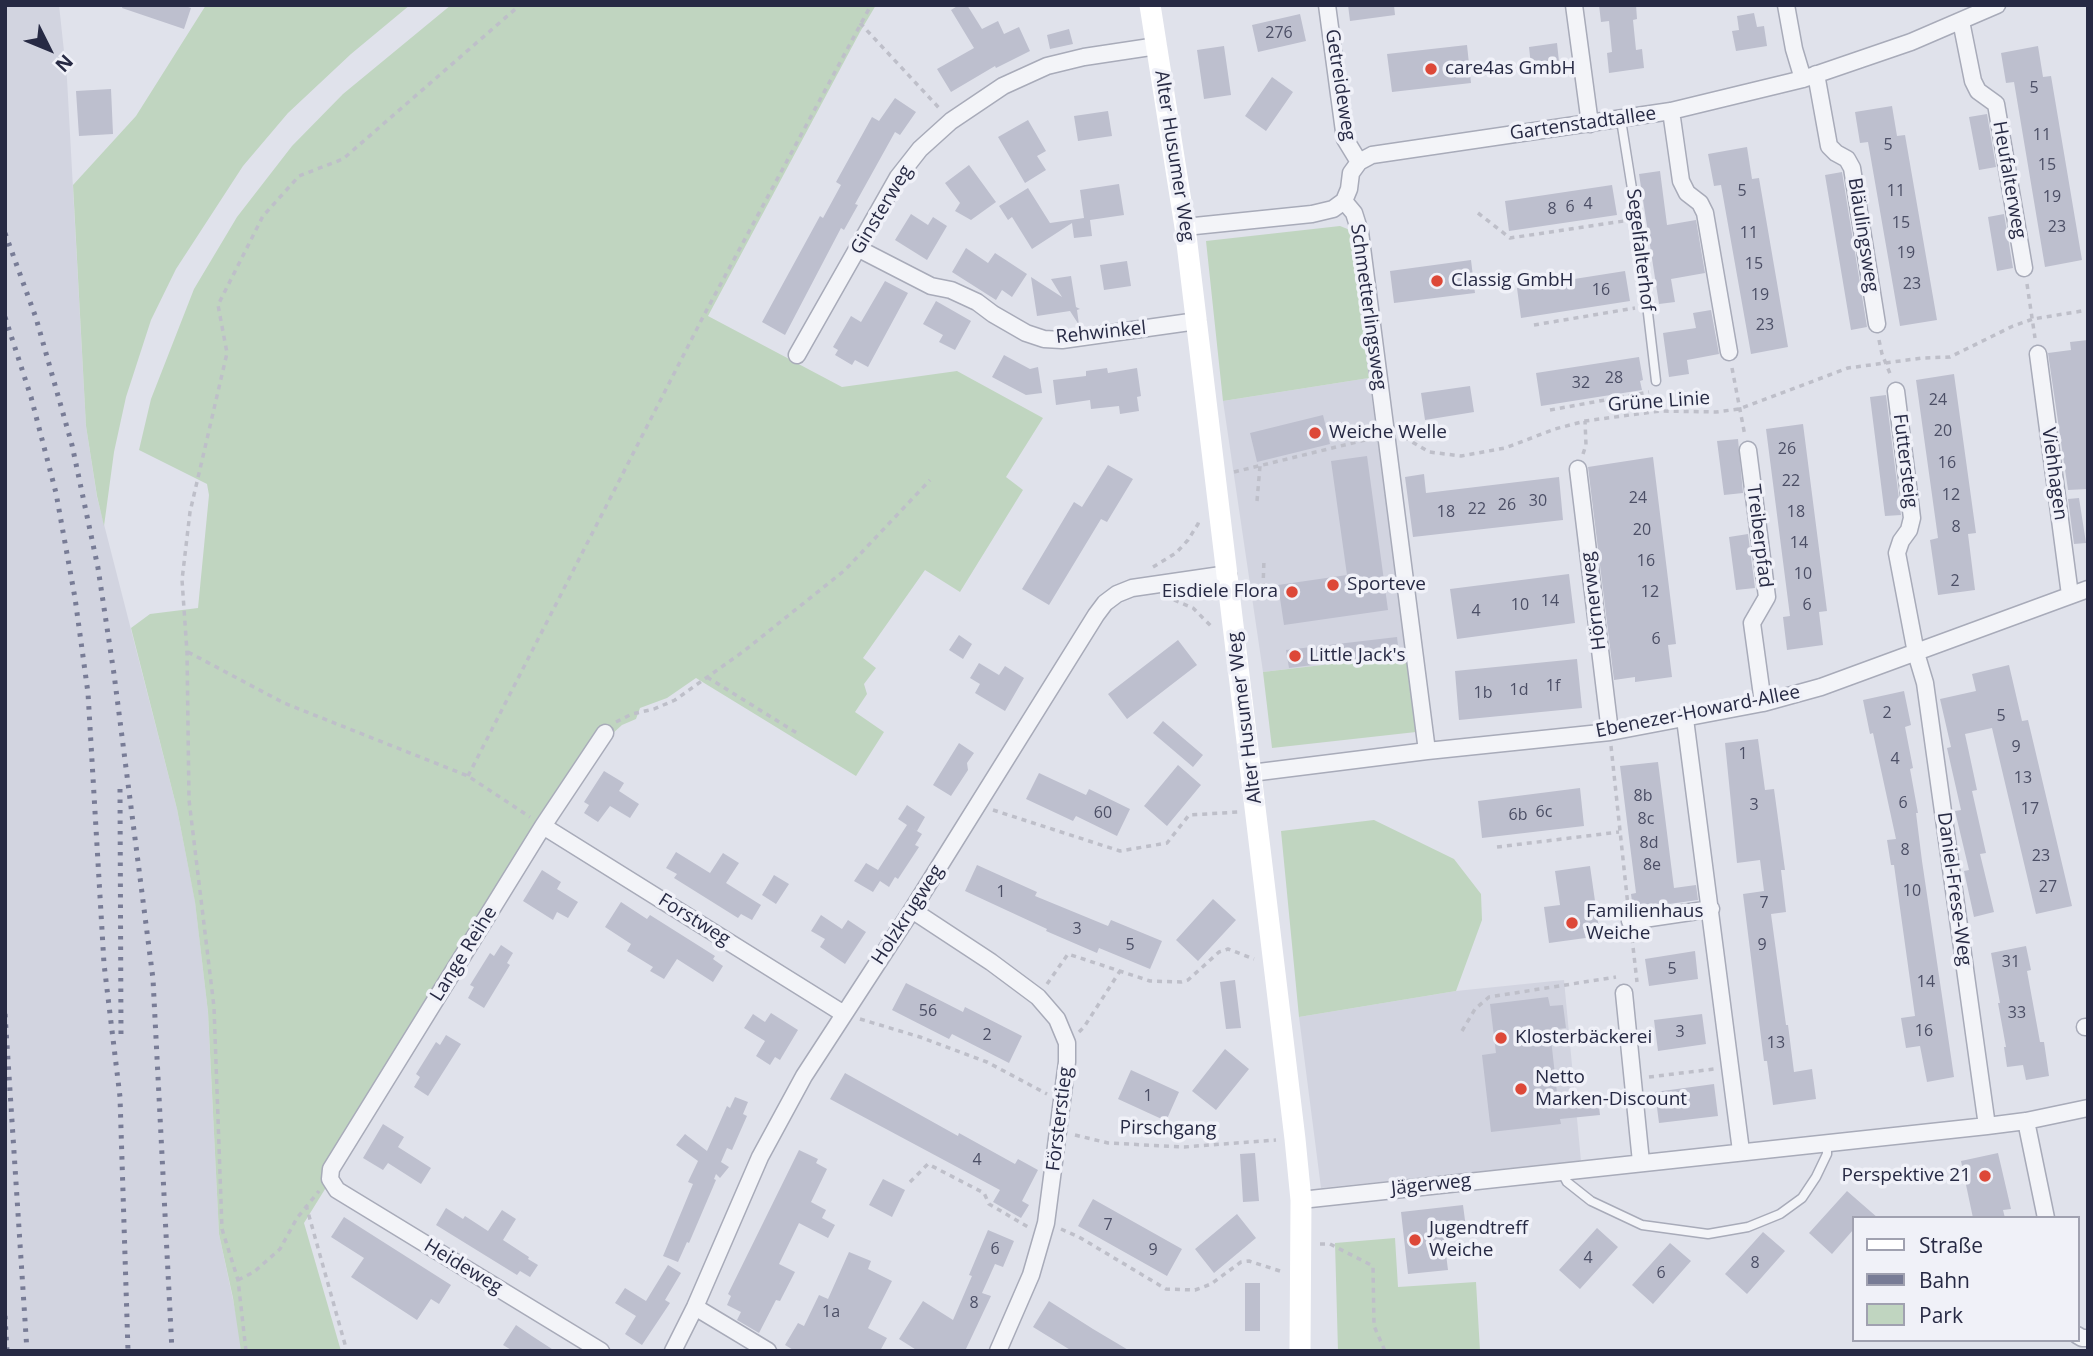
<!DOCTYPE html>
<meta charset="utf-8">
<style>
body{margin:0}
#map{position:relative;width:2093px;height:1356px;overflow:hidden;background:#e0e2eb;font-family:"Open Sans",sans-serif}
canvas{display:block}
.frame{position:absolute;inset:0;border:7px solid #272a44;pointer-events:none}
.legend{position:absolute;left:1852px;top:1216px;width:228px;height:126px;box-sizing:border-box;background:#f0f1f8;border:2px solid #a0a1b0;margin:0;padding:9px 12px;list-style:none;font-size:21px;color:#272a44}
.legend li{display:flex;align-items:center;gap:14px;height:35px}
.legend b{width:35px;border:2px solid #a0a1b0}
.north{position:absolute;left:14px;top:14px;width:70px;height:70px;-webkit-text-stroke:5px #f0f1f8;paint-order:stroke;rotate:133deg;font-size:19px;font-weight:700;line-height:28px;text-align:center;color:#272a44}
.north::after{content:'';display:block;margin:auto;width:24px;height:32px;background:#272a44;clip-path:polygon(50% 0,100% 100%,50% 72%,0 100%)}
</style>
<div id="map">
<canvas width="2093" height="1356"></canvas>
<div class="frame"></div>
<ul class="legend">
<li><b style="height:9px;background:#fff"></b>Straße</li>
<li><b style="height:9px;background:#787c96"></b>Bahn</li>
<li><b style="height:19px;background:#c0d5c0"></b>Park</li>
</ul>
<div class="north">N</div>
</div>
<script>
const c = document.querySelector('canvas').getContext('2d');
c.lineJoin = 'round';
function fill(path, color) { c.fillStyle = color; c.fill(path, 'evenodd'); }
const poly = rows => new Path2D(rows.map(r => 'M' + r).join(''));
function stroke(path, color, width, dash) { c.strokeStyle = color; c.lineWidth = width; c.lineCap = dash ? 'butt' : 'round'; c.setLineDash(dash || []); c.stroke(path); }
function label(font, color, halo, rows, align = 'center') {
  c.font = font + ' "Open Sans",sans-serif'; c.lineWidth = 7; c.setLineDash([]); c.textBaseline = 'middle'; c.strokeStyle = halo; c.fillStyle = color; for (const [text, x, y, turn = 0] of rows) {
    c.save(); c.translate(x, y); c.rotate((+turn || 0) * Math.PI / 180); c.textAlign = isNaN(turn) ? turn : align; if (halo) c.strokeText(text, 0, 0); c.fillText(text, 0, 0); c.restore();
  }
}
const built = poly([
 [5,5,59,5,67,79,86,426,97,497,177,809,195,901,208,1012,219,1234,244,1351,5,1351],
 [1369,378,1407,655,1263,672,1223,401],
 [1564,980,1581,1161,1321,1188,1299,1017,1456,991]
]);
const green = poly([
 [206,5,410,5,351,54,288,113,243,166,176,269,151,320,126,397,114,452,104,526,97,496,86,426,73,185,136,116],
 [451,5,876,5,860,32,708,316,842,387,957,371,1043,418,1006,477,1023,490,960,592,925,570,863,658,876,668,864,684,867,694,855,712,884,732,856,776,696,678,667,698,640,708,636,719,622,725,612,734,583,773,304,1223,341,1351,241,1351,233,1298,219,1234,208,1012,195,902,177,809,131,628,150,614,198,608,209,495,207,484,139,450,151,399,194,289,237,217,292,146,343,94],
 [1340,226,1350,230,1369,378,1223,401,1206,241],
 [1407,655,1416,732,1272,748,1263,672],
 [1374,820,1454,859,1481,894,1482,920,1456,991,1299,1017,1281,831],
 [1395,1238,1398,1287,1476,1282,1480,1351,1338,1351,1335,1243]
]);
const building = poly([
 [123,5,183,5,191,8,184,29,122,8],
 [959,5,967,5,982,29,998,21,1004,34,1019,27,1030,51,996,68,995,66,951,92,937,69,974,48,951,10],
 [1348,5,1394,5,1395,15,1350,21],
 [1599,5,1636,5,1637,19,1633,20,1636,50,1642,49,1644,68,1609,73,1607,53,1612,52,1609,21,1601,22],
 [1754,13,1757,27,1764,26,1767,46,1736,51,1732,31,1739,30,1737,16],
 [1300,14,1306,41,1258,52,1252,25],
 [1069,29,1073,44,1050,49,1047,35],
 [1557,43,1560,71,1532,75,1529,47],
 [1467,45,1471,83,1392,92,1387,54],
 [1224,46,1231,95,1204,99,1197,50],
 [2038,46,2043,77,2051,76,2082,260,2045,267,2014,82,2006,83,2001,53],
 [1272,77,1293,92,1266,131,1245,116],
 [111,89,113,134,79,136,76,91],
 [895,98,916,112,900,135,895,132,855,204,858,205,844,230,841,228,785,335,762,322,820,216,823,218,841,185,836,182,872,117,879,121],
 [1892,106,1897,136,1905,135,1937,320,1900,326,1868,142,1860,143,1855,112],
 [1108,111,1112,136,1078,141,1074,116],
 [1987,114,1996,167,1979,170,1969,117],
 [1028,120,1046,151,1037,156,1046,170,1025,183,998,137],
 [1747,147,1752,179,1759,178,1788,347,1751,354,1721,185,1714,186,1708,154],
 [969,165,996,202,971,220,955,211,960,203,945,183],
 [1660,171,1667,225,1696,220,1705,273,1671,279,1675,302,1659,304,1639,174],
 [1842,172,1867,327,1851,330,1825,175],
 [1119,184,1124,215,1090,220,1092,236,1074,238,1072,223,1032,249,1012,217,1008,220,999,206,1028,188,1050,223,1084,218,1080,190],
 [1612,185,1617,215,1509,231,1505,201],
 [911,214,928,225,933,217,947,226,927,260,895,240],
 [2004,214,2013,268,1997,271,1988,217],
 [966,248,988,263,995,253,1027,274,1012,297,1002,290,996,300,952,272],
 [1471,260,1475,293,1394,303,1390,271],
 [1127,261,1131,286,1104,290,1100,265],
 [1625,271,1630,301,1521,318,1517,288],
 [1071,276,1076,307,1080,309,1077,310,1079,325,1070,311,1037,316,1031,277,1062,297,1051,279],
 [885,281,908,293,868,367,855,360,852,365,835,355,838,350,833,347,851,316,861,322],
 [936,301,971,321,955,350,939,342,943,335,923,324],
 [1711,310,1719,354,1687,360,1689,374,1669,377,1663,333,1696,328,1693,313],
 [2088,340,2088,489,2068,490,2048,353,2071,350,2070,342],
 [1004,355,1030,369,1038,367,1042,393,1026,395,992,377],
 [1639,357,1643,380,1640,381,1642,390,1541,406,1536,373],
 [1107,368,1108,373,1137,368,1141,396,1137,397,1139,411,1120,414,1119,406,1091,409,1090,400,1056,405,1053,380,1086,376,1086,371],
 [1954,374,1976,533,1968,534,1975,590,1938,595,1930,540,1938,538,1916,380],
 [1470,386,1474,412,1425,420,1421,393],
 [1886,395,1901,515,1885,516,1870,397],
 [1323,415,1330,444,1257,462,1250,433],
 [1803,424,1827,611,1819,612,1823,645,1787,650,1783,617,1790,616,1766,429],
 [1738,439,1743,493,1724,495,1717,441],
 [1367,456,1388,610,1284,625,1278,585,1347,575,1331,461],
 [1653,457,1676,644,1668,645,1672,677,1635,682,1635,677,1614,680,1588,467],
 [1108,465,1133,479,1107,522,1101,519,1049,605,1022,589,1074,502,1082,507],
 [1424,474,1426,493,1559,477,1563,520,1413,537,1405,477],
 [2079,498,2086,543,2074,544,2068,499],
 [1748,534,1755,588,1736,590,1729,537],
 [1569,574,1575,623,1457,639,1450,589],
 [959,635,972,644,963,659,949,650],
 [1397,637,1399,654,1289,668,1286,650],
 [1178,640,1197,665,1127,719,1108,694],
 [1577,659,1582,708,1459,720,1455,671],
 [979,663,999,675,1005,666,1024,678,1005,711,975,693,980,684,970,678],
 [2009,665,2022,721,2028,720,2072,906,2036,914,1992,728,1965,734,1977,790,1972,791,1986,853,1980,854,1994,912,1974,917,1964,871,1969,870,1955,811,1961,810,1947,748,1951,747,1940,699,1976,691,1972,674],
 [1904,691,1911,725,1905,727,1913,768,1910,769,1918,813,1916,813,1922,861,1954,1077,1927,1082,1920,1046,1906,1048,1901,1018,1915,1016,1894,865,1891,865,1887,840,1896,839,1873,733,1870,734,1863,700],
 [1163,721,1203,755,1193,767,1153,733],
 [1758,739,1765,790,1774,789,1785,870,1781,870,1786,912,1771,914,1786,1025,1788,1025,1794,1072,1812,1069,1816,1099,1773,1105,1767,1061,1764,1061,1743,894,1764,891,1760,860,1737,863,1725,743],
 [959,743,974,753,967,763,968,770,951,796,933,785],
 [1658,762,1674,888,1696,885,1698,900,1633,909,1631,894,1636,893,1620,766],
 [1178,765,1201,785,1167,826,1144,806],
 [604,771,624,783,619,791,639,804,630,818,610,806,598,822,584,813,589,805,584,802],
 [1039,773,1086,795,1089,789,1130,809,1117,836,1076,816,1073,821,1026,799],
 [1580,788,1584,826,1482,838,1478,801],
 [907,805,925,817,917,831,910,827,922,834,915,845,919,847,898,879,895,877,889,887,880,881,873,892,854,881,866,863,878,870,907,825,898,819],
 [676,852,710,873,723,853,739,863,726,883,761,905,752,920,741,914,738,918,674,878,677,874,666,868],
 [977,865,1037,892,1035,896,1108,926,1111,920,1162,941,1150,969,1099,948,1097,953,1046,931,1047,929,965,891],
 [1590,866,1600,936,1549,943,1544,907,1560,905,1555,871],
 [542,870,561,882,557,889,578,902,568,918,557,912,553,920,523,901],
 [774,875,789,884,776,904,762,895],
 [1213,899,1236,920,1198,961,1176,940],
 [621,902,647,919,650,915,715,956,713,959,723,966,713,982,677,959,664,979,650,971,653,967,627,951,631,944,605,927],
 [821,915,842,929,848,920,866,932,845,964,820,947,825,939,811,931],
 [501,945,513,953,507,963,510,965,484,1008,468,998,474,987,470,985,490,953,494,956],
 [2026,946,2031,970,2027,971,2040,1042,2044,1042,2049,1076,2026,1080,2023,1065,2007,1067,2004,1047,2006,1047,1998,1003,2000,1003,1991,953],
 [1695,951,1698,979,1649,986,1645,959],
 [1235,980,1241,1028,1226,1029,1220,982],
 [906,983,963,1012,965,1007,1022,1036,1009,1063,952,1034,949,1039,892,1010],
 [1548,997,1550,1006,1563,1005,1566,1028,1550,1030,1558,1102,1598,1098,1600,1115,1560,1119,1561,1124,1491,1132,1482,1055,1496,1053,1490,1004],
 [771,1013,798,1030,780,1060,775,1057,770,1065,756,1056,765,1041,744,1028,753,1014,765,1022],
 [1702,1014,1706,1044,1658,1051,1654,1020],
 [446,1035,461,1044,428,1096,414,1087,420,1077,416,1074,436,1042,440,1045],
 [1225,1049,1249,1069,1216,1110,1192,1091],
 [1131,1070,1179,1092,1166,1121,1118,1099],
 [845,1073,958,1136,959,1133,1015,1164,1018,1159,1038,1170,1022,1201,1029,1205,1021,1218,993,1202,1000,1190,830,1099],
 [1714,1084,1718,1116,1659,1123,1655,1092],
 [735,1097,748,1102,743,1114,747,1116,732,1150,727,1148,721,1162,729,1167,720,1178,716,1174,714,1179,716,1180,689,1243,687,1242,678,1262,663,1256,693,1184,688,1182,698,1161,676,1145,685,1134,707,1151,727,1106,730,1108],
 [383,1124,404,1137,398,1147,431,1168,421,1184,388,1163,383,1170,363,1158],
 [799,1150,818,1159,816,1163,827,1169,811,1202,826,1210,822,1218,835,1225,828,1238,799,1223,779,1264,795,1272,780,1301,776,1300,759,1333,737,1320,741,1312,727,1305,731,1296,728,1294],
 [1255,1153,1259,1201,1243,1202,1240,1154],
 [1998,1153,2011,1209,2003,1210,2005,1218,1973,1218,1961,1161],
 [883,1179,905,1190,892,1217,869,1205],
 [1847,1191,1878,1218,1853,1218,1853,1230,1832,1254,1809,1233],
 [1093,1199,1182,1249,1167,1276,1078,1226],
 [1463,1205,1466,1228,1443,1230,1448,1270,1408,1274,1401,1212],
 [446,1208,463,1219,465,1216,488,1231,502,1210,516,1219,503,1240,529,1257,528,1259,538,1265,530,1277,520,1271,517,1275,436,1225],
 [1237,1214,1256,1238,1214,1273,1195,1249],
 [344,1217,451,1285,439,1304,431,1299,417,1320,351,1277,364,1258,331,1237],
 [1597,1228,1618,1247,1580,1289,1559,1270],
 [988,1230,1014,1241,1003,1267,995,1264,982,1293,991,1296,965,1351,918,1351,899,1339,923,1301,953,1320,972,1276,969,1275],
 [1763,1232,1785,1251,1747,1294,1725,1274],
 [1670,1243,1691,1261,1653,1304,1632,1285],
 [849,1252,871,1261,868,1269,892,1281,868,1328,887,1338,880,1351,795,1351,785,1345,798,1323,804,1326,819,1295,828,1299],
 [668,1265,681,1273,665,1300,670,1303,642,1345,625,1334,636,1316,615,1303,625,1288,646,1301],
 [1245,1283,1260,1283,1260,1331,1245,1331],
 [1049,1301,1093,1329,1130,1351,1072,1351,1033,1327],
 [516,1325,532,1336,555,1351,513,1351,503,1345]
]);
const path = poly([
 [860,23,940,109],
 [1478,213,1510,238,1624,221],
 [2027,284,2035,338],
 [1534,325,1635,308],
 [1879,340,1882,354,1891,376],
 [1732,368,1745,436],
 [1658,394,1660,411],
 [1550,410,1649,392],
 [1404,437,1429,452,1461,456,1505,448,1555,429,1585,421,1660,411,1716,412,1739,409,1848,368,1922,358,1950,357,2013,326,2033,319,2088,310],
 [1583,454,1586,445,1585,421],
 [1234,472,1369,439],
 [1257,501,1260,466],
 [1153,567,1176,553,1188,540,1198,524,1200,518],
 [1263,588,1264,559],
 [1174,600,1193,608,1212,627],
 [188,652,284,703,468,776,530,817],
 [707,677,800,735],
 [616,722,632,714,654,709,675,700,744,651,845,570,930,480],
 [1611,746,1628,906],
 [468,776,704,315,871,5],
 [993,810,1120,851,1167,843,1189,815,1238,812],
 [1497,847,1619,832],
 [1632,938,1637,982],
 [1047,984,1068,954,1150,981,1181,982,1188,980,1219,952,1228,949,1254,959],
 [860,1019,920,1037,987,1062,1047,1094],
 [1462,1031,1475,1009,1489,997,1616,977],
 [1079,1032,1084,1027,1120,971],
 [1649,1077,1714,1069],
 [1075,1135,1108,1143,1184,1147,1276,1140],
 [910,1182,928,1164,984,1193,989,1204,1028,1227],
 [306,1205,346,1348],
 [1061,1229,1079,1237,1166,1289,1195,1290,1211,1284,1241,1262,1249,1261,1283,1272],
 [1320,1244,1330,1244,1373,1266,1374,1326,1385,1351],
 [238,1280,254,1272,280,1249,297,1218,319,1191],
 [246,1351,238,1280,222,1229,214,1007,189,800,187,652,182,580,190,512,227,353,218,305,263,216,299,176,343,159,520,5]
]);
const lane = poly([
 [1621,120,1637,220,1656,381],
 [1561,1171,1567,1182,1591,1201,1642,1225,1708,1234,1748,1227,1780,1214,1802,1198,1816,1177,1827,1154,1827,1143]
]);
const street = poly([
 [1327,5,1345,139,1359,162],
 [1574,5,1590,124],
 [1786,5,1794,49,1803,79],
 [1961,21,1973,81,1978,91,1996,104,2024,268],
 [1816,74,1829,146,1836,153,1847,159,1852,168,1877,324],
 [1671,111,1681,181,1687,193,1700,203,1705,213,1729,352],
 [1344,201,1354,213,1360,232,1427,751],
 [1185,227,1312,214,1333,209,1344,201,1349,189,1351,173,1359,162,1372,155,1671,111,1803,79,1911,42,1997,5],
 [859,249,931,286,951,290,977,302,993,314,1026,333,1044,339,1062,340,1197,321],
 [2038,354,2070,595],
 [797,355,898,177,920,149,951,121,1003,86,1047,66,1084,57,1157,46],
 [1896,391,1912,518,1909,530,1901,541,1897,553,1916,653,1925,683,1987,1126],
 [1748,450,1767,597,1752,623,1763,703],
 [1578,469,1610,732],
 [1685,719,1741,1151],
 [1251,773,1427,751,1610,732,1763,703,1821,687,2088,589],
 [543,826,844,1014],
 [912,910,991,962,1038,997,1057,1019,1067,1043,1067,1062,1046,1223,1031,1275,998,1351],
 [1630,921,1711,909],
 [1624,993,1641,1162],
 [2085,1027,2088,1027],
 [2026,1121,2046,1218],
 [1301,1200,1987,1126,2026,1121,2088,1108],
 [695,1307,768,1351],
 [2077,1335,2082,1338,2088,1338],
 [601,1351,337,1190,330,1179,331,1169,543,826,605,733],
 [673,1351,695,1307,760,1157,804,1076,912,910,1096,615,1105,603,1117,594,1132,588,1228,574]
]);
const secondary = poly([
 [1150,5,1185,227,1295,1139,1301,1200,1300,1351]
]);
const rail = poly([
 [5,233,36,318,72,445,98,568,114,674,153,979,172,1351],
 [5,317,31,397,56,493,75,598,88,693,104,964,120,1097,128,1351],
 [120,789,121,1037],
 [5,1014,27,1351],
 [5,1316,7,1351]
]);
const markers = [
 [1431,69,7,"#dd4838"],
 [1437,281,7,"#dd4838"],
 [1315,433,7,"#dd4838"],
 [1333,585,7,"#dd4838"],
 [1292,592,7,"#dd4838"],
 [1295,656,7,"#dd4838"],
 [1572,923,7,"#dd4838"],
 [1501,1038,7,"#dd4838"],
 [1521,1089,7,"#dd4838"],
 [1985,1176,7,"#dd4838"],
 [1415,1240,7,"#dd4838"]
];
const numberNames = [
 ["276",1279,33],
 ["5",2034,88],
 ["11",2042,135],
 ["5",1888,145],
 ["15",2047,165],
 ["5",1742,191],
 ["11",1896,191],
 ["19",2052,197],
 ["4",1588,204],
 ["6",1570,207],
 ["8",1552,209],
 ["15",1901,223],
 ["23",2057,227],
 ["11",1749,233],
 ["19",1906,253],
 ["15",1754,264],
 ["23",1912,284],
 ["16",1601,290],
 ["19",1760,295],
 ["23",1765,325],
 ["28",1614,378],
 ["32",1581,383],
 ["24",1938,400],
 ["20",1943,431],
 ["26",1787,449],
 ["16",1947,463],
 ["22",1791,481],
 ["12",1951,495],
 ["24",1638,498],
 ["30",1538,501],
 ["26",1507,505],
 ["22",1477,509],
 ["18",1446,512],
 ["18",1796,512],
 ["8",1956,527],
 ["20",1642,530],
 ["14",1799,543],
 ["16",1646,561],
 ["10",1803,574],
 ["2",1955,581],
 ["12",1650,592],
 ["14",1550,601],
 ["10",1520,605],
 ["6",1807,605],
 ["4",1476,611],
 ["6",1656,639],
 ["1f",1553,686],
 ["1d",1519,690],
 ["1b",1483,693],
 ["2",1887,713],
 ["5",2001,716],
 ["9",2016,747],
 ["1",1743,754],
 ["4",1895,759],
 ["13",2023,778],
 ["8b",1643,796],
 ["6",1903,803],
 ["3",1754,805],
 ["17",2030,809],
 ["6c",1544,812],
 ["60",1103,813],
 ["6b",1518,815],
 ["8c",1646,819],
 ["8d",1649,843],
 ["8",1905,850],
 ["23",2041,856],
 ["8e",1652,865],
 ["27",2048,887],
 ["10",1912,891],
 ["1",1001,892],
 ["7",1764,903],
 ["3",1077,929],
 ["5",1130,945],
 ["9",1762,945],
 ["31",2011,962],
 ["5",1672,969],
 ["14",1926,982],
 ["56",928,1011],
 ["33",2017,1013],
 ["16",1924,1031],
 ["3",1680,1032],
 ["2",987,1035],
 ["13",1776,1043],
 ["1",1148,1096],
 ["4",977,1160],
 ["7",1108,1225],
 ["6",995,1249],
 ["9",1153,1250],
 ["4",1588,1258],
 ["8",1755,1263],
 ["6",1661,1273],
 ["8",974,1303],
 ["1a",831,1312]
];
const poiNames = [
 ["care4as GmbH",1445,69],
 ["Classig GmbH",1451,281],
 ["Weiche Welle",1329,433],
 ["Sporteve",1347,585],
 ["Eisdiele Flora",1278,592,"right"],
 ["Little Jack's",1309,656],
 ["Familienhaus",1586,912],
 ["Weiche",1586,934],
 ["Klosterbäckerei",1515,1038],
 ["Netto",1535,1078],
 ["Marken-Discount",1535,1100],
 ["Perspektive 21",1971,1176,"right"],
 ["Jugendtreff",1429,1229],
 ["Weiche",1429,1251]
];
const streetNames = [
 ["Getreideweg",1340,85,81],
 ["Gartenstadtallee",1583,124,-8],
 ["Alter Husumer Weg",1174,156,81],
 ["Heufalterweg",2009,180,80],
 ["Ginsterweg",882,210,-59],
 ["Bläulingsweg",1863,235,81],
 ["Segelfalterhof",1640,250,83],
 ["Schmetterlingsweg",1368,307,82],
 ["Rehwinkel",1101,333,-6],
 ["Grüne Linie",1659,402,-4],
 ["Futtersteig",1905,461,83],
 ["Viehhagen",2054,474,82],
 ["Treiberpfad",1759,536,83],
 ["Hörnerweg",1594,601,-97],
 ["Ebenezer-Howard-Allee",1698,712,-11],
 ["Alter Husumer Weg",1245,718,-97],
 ["Daniel-Frese-Weg",1954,889,82],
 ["Holzkrugweg",908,915,-57],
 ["Forstweg",694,920,32],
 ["Lange Reihe",464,954,-58],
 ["Försterstieg",1060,1119,-83],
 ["Pirschgang",1168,1129,1],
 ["Jägerweg",1431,1185,-6],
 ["Heideweg",463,1267,31]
];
fill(built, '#d2d4e0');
fill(green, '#c0d5c0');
fill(building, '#bdbfce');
stroke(lane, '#a8abb9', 11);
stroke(street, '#a8abb9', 19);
stroke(path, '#bebfc9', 3.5, [5, 5]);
stroke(lane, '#f3f4f8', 8);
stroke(street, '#f3f4f8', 16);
stroke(secondary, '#fff', 21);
stroke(rail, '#787c96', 5, [3.5, 7]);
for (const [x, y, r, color] of markers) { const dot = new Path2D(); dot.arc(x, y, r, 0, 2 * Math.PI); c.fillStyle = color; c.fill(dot); stroke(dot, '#f0f1f8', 2.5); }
label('16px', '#4c4f66', null, numberNames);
label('19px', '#272a44', '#f0f1f8', poiNames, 'left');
label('19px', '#272a44', '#f0f1f8', streetNames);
</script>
